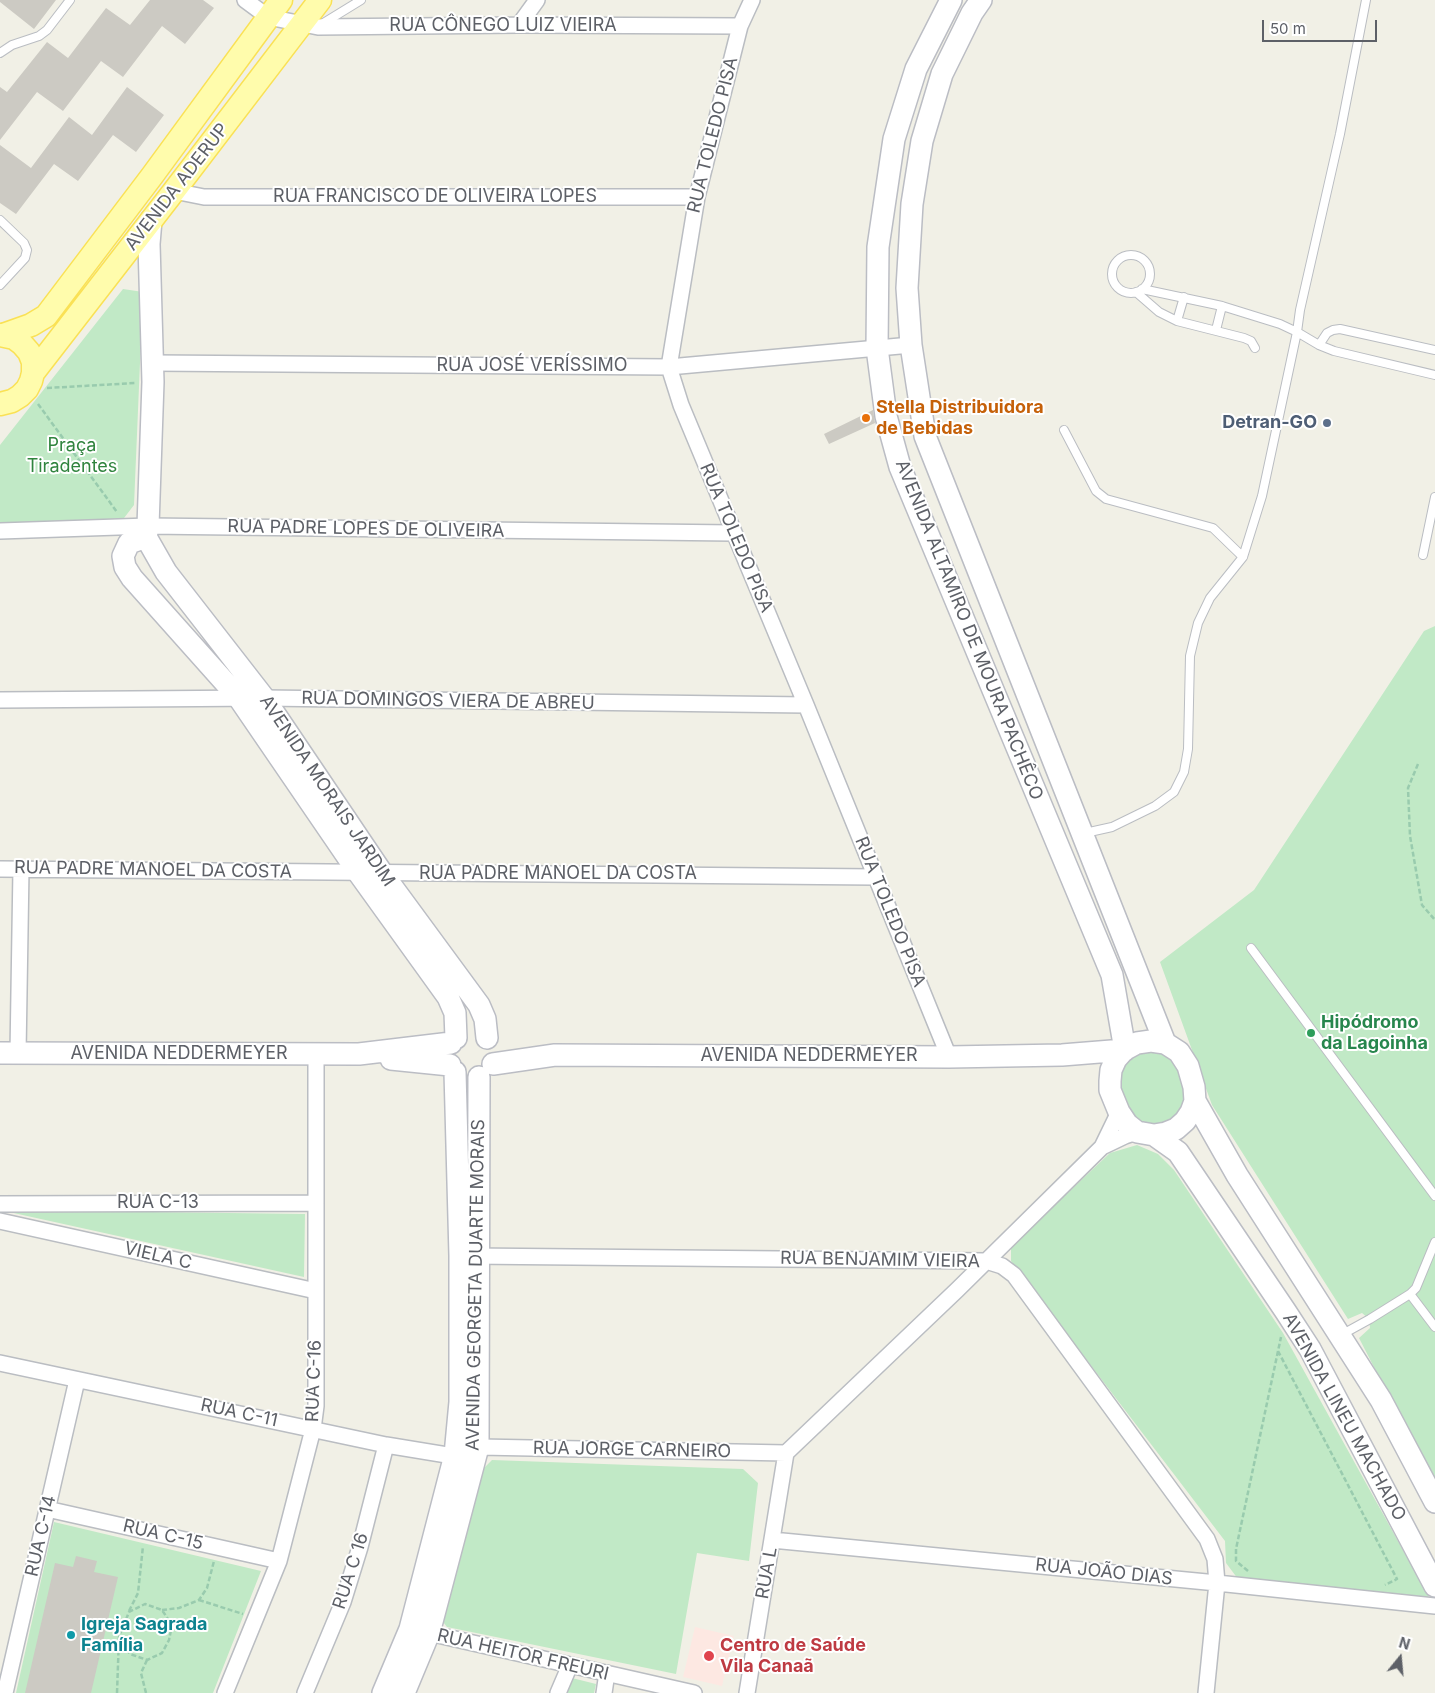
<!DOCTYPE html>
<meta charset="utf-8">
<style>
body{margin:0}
#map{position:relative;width:1435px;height:1693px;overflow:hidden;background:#f1f0e6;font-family:Inter,sans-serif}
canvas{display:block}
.north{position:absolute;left:1375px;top:1633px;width:50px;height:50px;-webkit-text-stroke:4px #fff;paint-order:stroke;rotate:17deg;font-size:14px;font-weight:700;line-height:20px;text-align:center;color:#5d6067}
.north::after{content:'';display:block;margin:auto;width:18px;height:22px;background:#5d6067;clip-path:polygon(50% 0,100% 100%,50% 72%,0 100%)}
.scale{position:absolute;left:1262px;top:20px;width:115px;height:22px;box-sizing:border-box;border:2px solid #5d6067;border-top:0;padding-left:6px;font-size:15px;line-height:18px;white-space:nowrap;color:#5d6067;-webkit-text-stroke:4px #fff;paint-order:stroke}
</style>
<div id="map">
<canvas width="1435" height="1693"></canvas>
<div class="north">N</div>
<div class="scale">50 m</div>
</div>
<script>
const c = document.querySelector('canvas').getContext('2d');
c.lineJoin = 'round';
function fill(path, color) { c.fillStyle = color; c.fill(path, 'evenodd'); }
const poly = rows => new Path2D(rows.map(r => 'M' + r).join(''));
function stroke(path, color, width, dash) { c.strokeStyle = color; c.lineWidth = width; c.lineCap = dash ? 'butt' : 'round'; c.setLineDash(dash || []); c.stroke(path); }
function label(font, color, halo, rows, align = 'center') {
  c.font = font + ' Inter,sans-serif'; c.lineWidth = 4; c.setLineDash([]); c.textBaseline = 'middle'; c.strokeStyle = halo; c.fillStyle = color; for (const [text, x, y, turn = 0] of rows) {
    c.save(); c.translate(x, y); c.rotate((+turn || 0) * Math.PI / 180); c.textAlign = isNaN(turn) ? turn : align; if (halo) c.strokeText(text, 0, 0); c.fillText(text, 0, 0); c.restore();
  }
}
const medical = poly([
 [695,1627,734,1636,722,1686,683,1677]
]);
const green = poly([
 [123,289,143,292,134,505,121,522,0,522,0,445],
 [1435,626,1435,1486,1359,1338,1370,1328,1369,1319,1362,1313,1348,1319,1212,1105,1160,962,1254,890,1424,631],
 [1151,1046,1178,1064,1189,1099,1185,1110,1163,1130,1136,1128,1116,1095,1123,1059],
 [1137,1145,1158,1154,1174,1170,1283,1333,1430,1599,1241,1583,1226,1563,1225,1541,1011,1261,1011,1246,1110,1153],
 [0,1210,305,1214,304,1277],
 [492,1460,743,1469,758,1483,749,1561,697,1553,676,1674,447,1627,440,1618,480,1472],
 [54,1522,261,1571,213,1693,16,1693],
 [572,1678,596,1684,594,1693,565,1693]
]);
const building = poly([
 [0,0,56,0,34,29,0,2],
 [150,0,203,0,214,8,185,44,162,26,123,77,101,61,63,111,37,92,0,140,0,87,7,92,47,42,68,58,106,8,130,25],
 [127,87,164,115,136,152,113,135,78,181,54,164,16,214,0,203,0,145,31,168,69,117,92,135],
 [873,410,875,423,829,444,824,434],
 [76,1556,97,1561,94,1572,118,1577,91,1693,25,1693,55,1563,73,1567]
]);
const path = poly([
 [47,388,136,383],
 [38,404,117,512],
 [1418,764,1408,788,1410,836,1422,905,1435,920],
 [1278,1351,1397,1579,1385,1585],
 [1248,1571,1236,1561,1236,1549,1281,1337],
 [199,1600,243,1614],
 [162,1610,179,1608,199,1600,207,1588,214,1561],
 [129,1611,138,1593,143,1546],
 [117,1693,119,1637,129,1612,145,1604,162,1610,172,1625,169,1640,162,1653,147,1660,130,1654,119,1637],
 [146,1693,141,1673,147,1660]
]);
const lane = poly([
 [322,24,361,0],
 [0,53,12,45,39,36,47,30,70,0],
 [0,220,24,243,27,250,25,258,0,285],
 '1112 274a19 19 0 1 1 38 0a19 19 0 1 1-38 0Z',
 [1142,289,1222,306,1280,324,1297,332,1319,345,1334,351,1435,375],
 [1136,292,1159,312,1177,321,1244,338,1251,341,1255,348],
 [1177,321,1184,297],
 [1216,330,1222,306],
 [1319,345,1327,333,1333,330,1340,329,1435,350],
 [1064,430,1096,491,1106,499,1213,528,1243,557],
 [1423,555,1435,497],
 [1085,833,1112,827,1155,806,1174,792,1184,772,1188,749,1190,656,1198,623,1210,598,1243,557,1262,496,1297,332,1300,310,1340,134,1366,0],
 [1251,948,1435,1196],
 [1410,1294,1435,1327],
 [1341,1335,1370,1319,1410,1294,1416,1288,1435,1242]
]);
const street = poly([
 [245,0,268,17,318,27,519,25,740,26],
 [752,0,740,26,697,197,669,367,681,405,806,705,949,1057],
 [519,25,537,0],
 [174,191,204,197,697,197],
 [153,363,669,367,911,345],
 [0,531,148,526,733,533],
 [0,700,264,698,806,705],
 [0,869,875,877],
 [18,1053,21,869],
 [1102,1147,1119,1112],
 [0,1204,316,1203],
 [0,1221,316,1291],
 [470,1256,986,1261,1002,1266,1014,1275,1207,1539,1215,1559,1217,1583,1206,1693],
 [0,1363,386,1445,447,1455,455,1455,480,1447,786,1453],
 [786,1453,957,1290,1102,1147,1125,1136,1137,1132],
 [47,1509,279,1561],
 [772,1540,1217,1583,1435,1606],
 [420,1631,694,1693],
 [5,1693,77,1380],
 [225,1693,279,1561,313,1429,316,1406,316,1054],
 [305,1693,343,1602,360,1547,386,1445],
 [558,1693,570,1665],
 [604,1693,607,1673],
 [747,1693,786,1453]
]);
const secondary = poly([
 [951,0,916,69,894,139,878,247,877,348,886,416,900,467,1112,975,1125,1050],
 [981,0,972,13,942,74,922,141,912,204,907,288,911,345,925,436,1165,1043],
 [146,537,129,543,123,556,125,567,132,578,239,698,358,872,448,997,455,1013,456,1038],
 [146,537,166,572,264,698,382,873,479,1005,485,1019,487,1038],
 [146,537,148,526,153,382,149,244,151,220],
 [1151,1041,1165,1043,1179,1052,1188,1066,1194,1087,1195,1101,1191,1112,1185,1121,1176,1129,1166,1133,1154,1135,1137,1132,1127,1124,1119,1112,1110,1090,1110,1081,1111,1070,1116,1059,1124,1050,1137,1043,1151,1041],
 [0,1053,359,1054,451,1043],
 [391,1059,450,1065],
 [493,1064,555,1055,949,1057,1062,1055,1124,1050],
 [1195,1101,1237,1175,1381,1400,1435,1502],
 [1154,1135,1178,1152,1286,1312,1310,1349,1435,1586],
 [383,1693,410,1629,455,1455,460,1402,460,1256,455,1072],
 [404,1693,429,1633,478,1447,479,1077]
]);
const primary = poly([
 [0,335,14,338,22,344,29,352,33,362,33,373,31,381,27,389,20,396,12,401,0,404],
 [3,335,31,325,46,316,152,176,281,0],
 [33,373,174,191,320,0]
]);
const markers = [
 [866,418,5,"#e8710a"],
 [1327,423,5,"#5c6f8a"],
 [1311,1033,5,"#2e9e5b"],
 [71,1635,5,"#0f9aa8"],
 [709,1656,6,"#e0444e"]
];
const streetNames = [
 ["RUA CÔNEGO LUIZ VIEIRA",503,26],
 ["RUA TOLEDO PISA",713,135,-76],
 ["AVENIDA ADERUP",177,187,-52],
 ["RUA FRANCISCO DE OLIVEIRA LOPES",435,197],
 ["RUA JOSÉ VERÍSSIMO",532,366],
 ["RUA PADRE LOPES DE OLIVEIRA",366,529,1],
 ["RUA TOLEDO PISA",736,538,67],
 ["AVENIDA ALTAMIRO DE MOURA PACHÊCO",969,630,68],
 ["RUA DOMINGOS VIERA DE ABREU",448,701,1],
 ["AVENIDA MORAIS JARDIM",327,791,56],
 ["RUA PADRE MANOEL DA COSTA",153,870,1],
 ["RUA PADRE MANOEL DA COSTA",558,874],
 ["RUA TOLEDO PISA",890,912,68],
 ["AVENIDA NEDDERMEYER",179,1054],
 ["AVENIDA NEDDERMEYER",809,1056],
 ["RUA C-13",158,1203],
 ["VIELA C",158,1256,13],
 ["RUA BENJAMIM VIEIRA",880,1260,1],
 ["AVENIDA GEORGETA DUARTE MORAIS",476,1285,-89],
 ["RUA C-16",314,1381,-88],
 ["RUA C-11",239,1413,12],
 ["AVENIDA LINEU MACHADO",1344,1417,61],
 ["RUA JORGE CARNEIRO",632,1450,1],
 ["RUA C-15",163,1535,13],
 ["RUA C-14",41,1536,-77],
 ["RUA C 16",351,1571,-72],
 ["RUA JOÃO DIAS",1104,1572,6],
 ["RUA L",767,1573,-80],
 ["RUA HEITOR FREURI",523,1655,13]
];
const foodNames = [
 ["Stella Distribuidora",876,408],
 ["de Bebidas",876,429]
];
const serviceNames = [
 ["Detran-GO",1317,423]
];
const parkNames = [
 ["Praça",72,446],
 ["Tiradentes",72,467]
];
const leisureNames = [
 ["Hipódromo",1321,1023],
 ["da Lagoinha",1321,1044]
];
const cultureNames = [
 ["Igreja Sagrada",81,1625],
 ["Família",81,1646]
];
const healthNames = [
 ["Centro de Saúde",720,1646],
 ["Vila Canaã",720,1667]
];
fill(medical, '#fde8e2');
fill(green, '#c1e9c6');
fill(building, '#cccac3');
stroke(lane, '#babdc2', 10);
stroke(street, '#babdc2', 18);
stroke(secondary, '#bbbdc4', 24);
stroke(primary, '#fae155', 25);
stroke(path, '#99cbae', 2.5, [5, 2.5]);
stroke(lane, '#fff', 8);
stroke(street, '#fff', 15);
stroke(secondary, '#fff', 21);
stroke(primary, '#fffcac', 22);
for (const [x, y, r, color] of markers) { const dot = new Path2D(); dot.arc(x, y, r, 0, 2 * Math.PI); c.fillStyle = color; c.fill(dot); stroke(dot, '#fff', 2); }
label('18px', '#5d6067', '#fff', streetNames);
label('bold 18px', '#c56008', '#fff', foodNames, 'left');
label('bold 18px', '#4e5e75', '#fff', serviceNames, 'right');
label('18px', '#30843e', '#fff', parkNames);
label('bold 18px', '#27864d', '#fff', leisureNames, 'left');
label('bold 18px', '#0d838f', '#fff', cultureNames, 'left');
label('bold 18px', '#be3a42', '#fff', healthNames, 'left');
</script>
